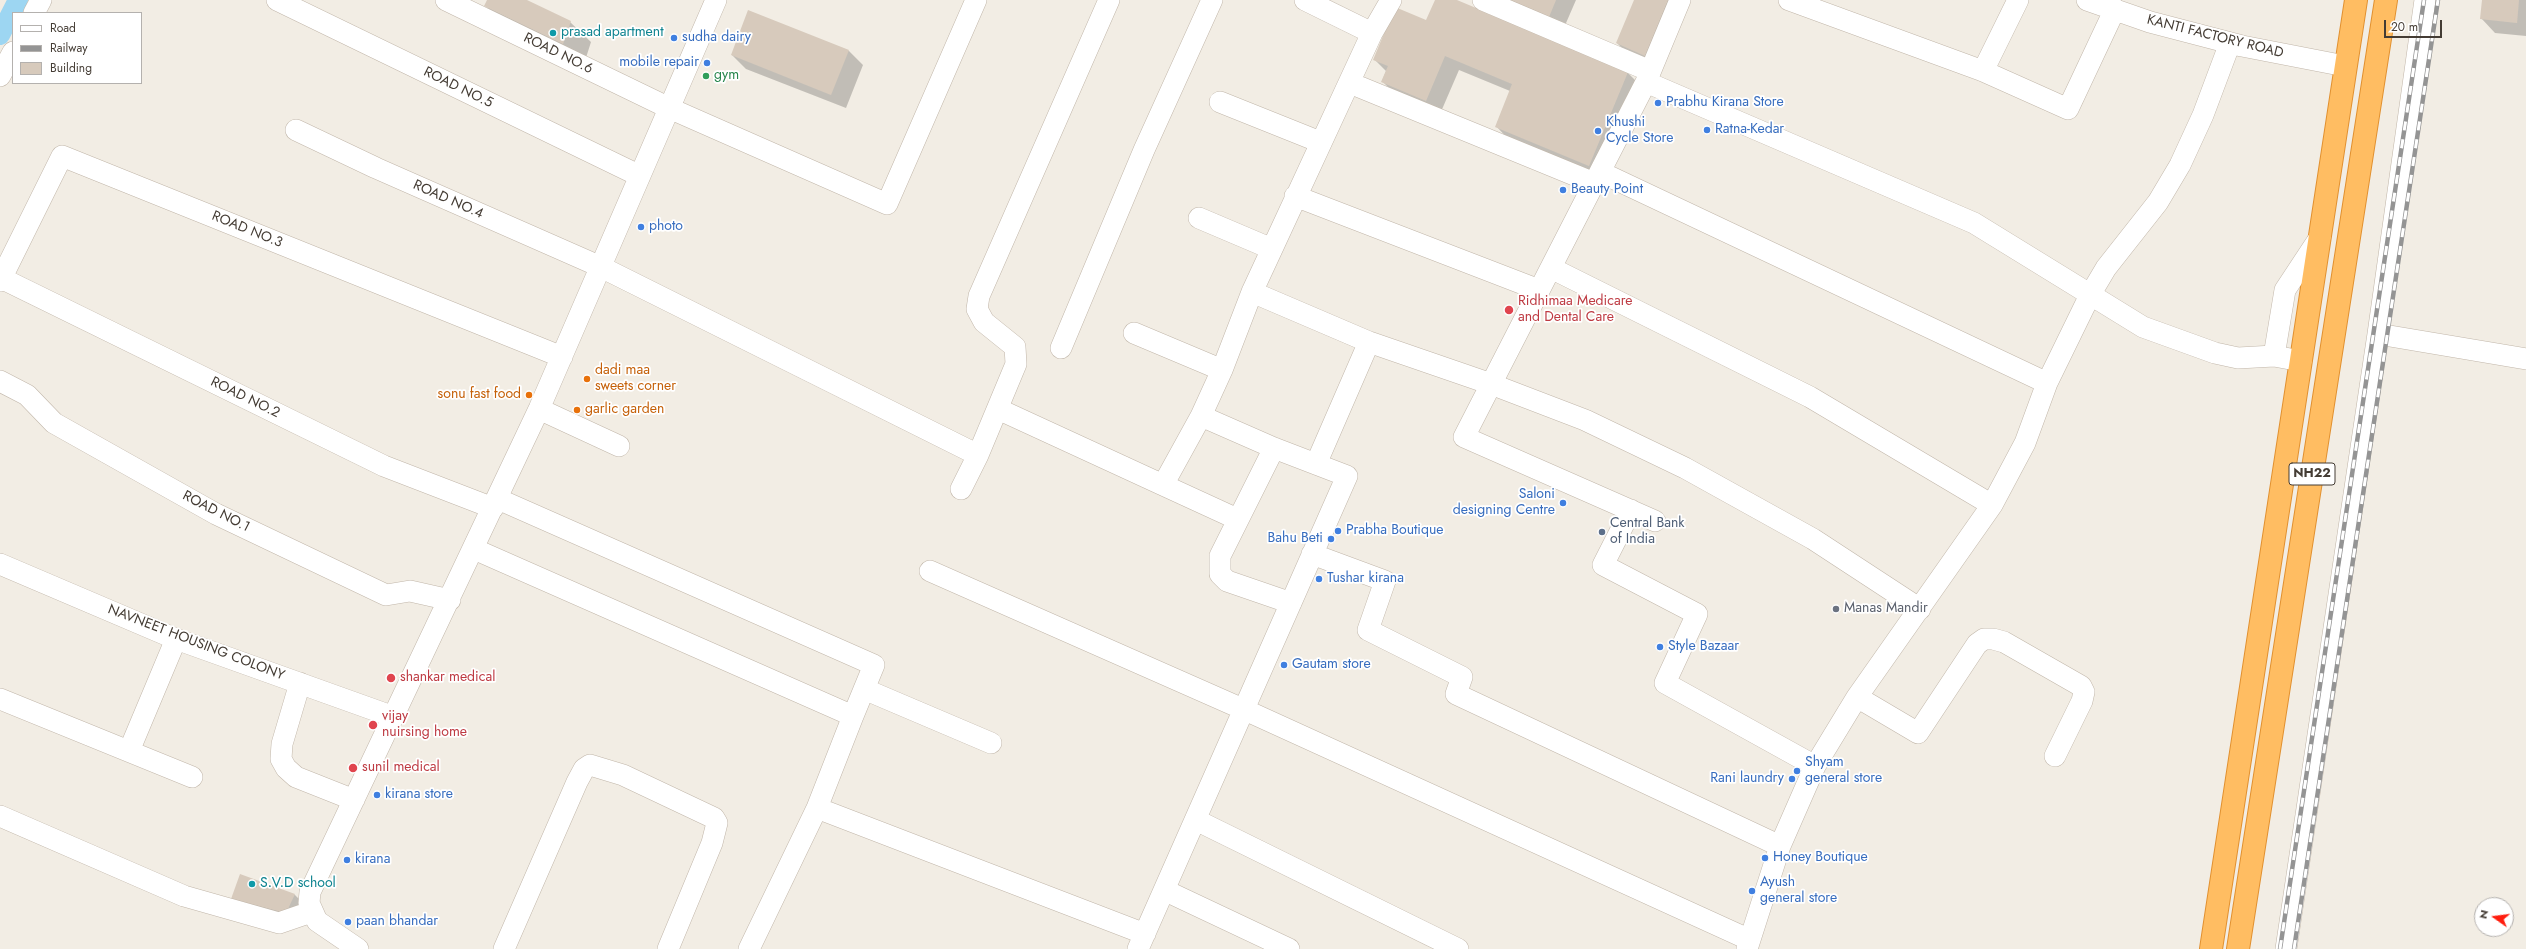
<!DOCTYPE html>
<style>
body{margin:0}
#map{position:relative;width:2526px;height:949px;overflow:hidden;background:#f2ede4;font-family:Jost,sans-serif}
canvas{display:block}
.legend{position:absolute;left:12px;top:12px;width:130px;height:72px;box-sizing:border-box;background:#fff;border:1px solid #b4b1ae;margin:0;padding:5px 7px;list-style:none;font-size:12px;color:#443c34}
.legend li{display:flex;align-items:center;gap:8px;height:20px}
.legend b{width:20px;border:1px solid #b4b1ae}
.north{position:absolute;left:2474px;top:897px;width:40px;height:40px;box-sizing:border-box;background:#fff;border:1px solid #b4b1ae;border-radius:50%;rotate:284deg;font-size:11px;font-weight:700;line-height:16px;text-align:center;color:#443c34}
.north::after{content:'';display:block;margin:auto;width:14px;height:18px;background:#ff1d0e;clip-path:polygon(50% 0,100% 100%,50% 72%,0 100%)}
.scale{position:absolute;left:2384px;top:20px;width:58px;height:18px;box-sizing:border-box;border:2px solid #443c34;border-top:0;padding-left:5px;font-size:12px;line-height:14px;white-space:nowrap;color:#443c34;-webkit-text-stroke:3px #fff;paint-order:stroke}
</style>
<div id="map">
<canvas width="2526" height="949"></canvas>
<ul class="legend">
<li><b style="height:5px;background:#fff"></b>Road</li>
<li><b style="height:5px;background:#949494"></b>Railway</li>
<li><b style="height:11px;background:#d7cabc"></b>Building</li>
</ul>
<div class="north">N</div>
<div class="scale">20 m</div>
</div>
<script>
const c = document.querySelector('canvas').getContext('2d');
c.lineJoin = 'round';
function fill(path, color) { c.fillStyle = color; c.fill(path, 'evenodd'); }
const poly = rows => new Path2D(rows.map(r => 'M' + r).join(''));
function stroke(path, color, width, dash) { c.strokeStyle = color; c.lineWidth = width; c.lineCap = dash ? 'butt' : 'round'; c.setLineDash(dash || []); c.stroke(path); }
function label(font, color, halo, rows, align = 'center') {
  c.font = font + ' Jost,sans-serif'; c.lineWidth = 3.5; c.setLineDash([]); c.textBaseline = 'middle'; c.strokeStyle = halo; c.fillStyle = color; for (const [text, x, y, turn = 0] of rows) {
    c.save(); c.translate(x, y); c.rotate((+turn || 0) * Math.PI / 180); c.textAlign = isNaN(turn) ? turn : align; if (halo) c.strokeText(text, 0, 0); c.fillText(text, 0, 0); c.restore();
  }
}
const shadow = poly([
 [488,0,524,0,570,22,591,42,584,64,506,27,486,6],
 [1436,0,1454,0,1628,73,1642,87,1603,180,1510,141,1496,126,1510,91,1459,70,1440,114,1397,96,1382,81,1386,71,1374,59,1427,22],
 [1488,0,1576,0,1563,30],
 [1635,0,1683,0,1656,66,1628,54,1617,43],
 [2483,0,2526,0,2526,36,2495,33,2481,18],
 [849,51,863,65,846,108,746,69,732,55],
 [240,875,295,895,306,906,297,923,243,909]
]);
const canal = poly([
 [0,35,18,0]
]);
const building = poly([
 [487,0,527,0,571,21,563,44,484,6],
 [1435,0,1457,0,1628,72,1589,166,1495,127,1512,84,1445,56,1426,101,1381,82,1388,66,1373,60,1395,7,1426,20],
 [1508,0,1556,0,1549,17],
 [1634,0,1668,0,1645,56,1616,43],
 [2482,0,2519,0,2517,23,2480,19],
 [748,10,849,50,831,95,731,55],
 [240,874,295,894,286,913,231,899]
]);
const minor = poly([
 [277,0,640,176],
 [446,0,669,108,887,204,976,0],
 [1305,0,1372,33],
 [1483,0,1650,71],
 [1789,0,1983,71,2068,109,2115,9],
 [2087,0,2150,22,2242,46,2345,66],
 [34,13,41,0],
 [1983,71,2018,0],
 [0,76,13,52],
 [1646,82,1974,223,2143,327,2215,353,2238,358,2274,356,2301,361],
 [1350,83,1594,183],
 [1220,102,1320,142],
 [296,130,376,168,601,267,978,455,961,489],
 [1600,172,2047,383],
 [1295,196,1539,290],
 [1199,218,1272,249],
 [1551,268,1810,397,1992,505],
 [1,278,384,466,493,508],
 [0,281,62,156,562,357],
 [1252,292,1369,342,1491,384,1585,420,1685,468,1813,539,1920,609],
 [1134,333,1222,370,1252,292,1272,249,1372,33,1391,0],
 [2378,334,2526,359],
 [1061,348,1144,150,1212,0],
 [2274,356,2285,290,2320,237],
 [0,381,27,395,54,423,216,514,386,595,410,591,450,600],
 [539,409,619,446],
 [998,409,1163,485,1201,416,1274,448,1347,476,1138,949],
 [1201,416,1222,370],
 [1274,448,1220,556,1220,574,1227,581,1291,603],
 [978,455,1016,364,1015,347,984,322,977,309,979,296,1109,0],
 [1316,464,1369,342],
 [1163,485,1237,519],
 [498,499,874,665,853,716],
 [1631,510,1603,565,1697,614,1665,683,1815,766],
 [1655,521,1464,437,1646,82,1680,0],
 [474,549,853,716,817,808],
 [1312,554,1385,581,1368,630,1462,677,1456,694,1780,846],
 [0,564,176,639,394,717],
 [930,571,1245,710,1750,940],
 [300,683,282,744,281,759,286,768,296,777,354,800],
 [864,689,991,743],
 [1857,697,1918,733,1977,644,1984,639,1993,639,2004,642,2081,686,2084,692,2082,701,2055,756],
 [0,699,192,777],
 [129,751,176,639],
 [0,816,184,896,279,923,311,912],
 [1196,820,1458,949],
 [1164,890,1289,949],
 [358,949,317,921,309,903,310,892,539,409,716,0],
 [504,949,577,782,584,769,590,765,623,775,714,818,717,823,712,843,668,949],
 [749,949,817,808,1145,934],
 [1747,949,1780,846,1815,766,1857,697,1992,505,2025,443,2047,383,2090,295,2106,268,2158,202,2180,165,2203,115,2230,43],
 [2286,949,2378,334,2425,0]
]);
const highway = poly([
 [2211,949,2356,0],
 [2238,949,2386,0]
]);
const rail = poly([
 [2280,949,2424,0],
 [2294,949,2438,0]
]);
const markers = [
 [553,33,4,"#0f9aa8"],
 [674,38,4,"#3f7fe0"],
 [707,63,4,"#3f7fe0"],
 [706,76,4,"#2e9e5b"],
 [1658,103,4,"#3f7fe0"],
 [1707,130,4,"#3f7fe0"],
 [1598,131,4,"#3f7fe0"],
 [1563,190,4,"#3f7fe0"],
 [641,227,4,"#3f7fe0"],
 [1509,310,5,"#e0444e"],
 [587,379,4,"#e8710a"],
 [529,395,4,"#e8710a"],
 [577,410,4,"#e8710a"],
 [1563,503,4,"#3f7fe0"],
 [1338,531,4,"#3f7fe0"],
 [1602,532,4,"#5c6f8a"],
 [1331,539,4,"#3f7fe0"],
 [1319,579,4,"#3f7fe0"],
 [1836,609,4,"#6b7280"],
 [1660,647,4,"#3f7fe0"],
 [1284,665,4,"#3f7fe0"],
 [391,678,5,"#e0444e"],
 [373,725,5,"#e0444e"],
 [353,768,5,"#e0444e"],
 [1797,771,4,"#3f7fe0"],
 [1792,779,4,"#3f7fe0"],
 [377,795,4,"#3f7fe0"],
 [1765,858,4,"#3f7fe0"],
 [347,860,4,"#3f7fe0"],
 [252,884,4,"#0f9aa8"],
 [1752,891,4,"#3f7fe0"],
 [348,922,4,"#3f7fe0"]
];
const shields = [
 [2312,474,46]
];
const shieldNames = [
 ["NH22",2312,474]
];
const cultureNames = [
 ["prasad apartment",561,33],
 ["S.V.D school",260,884]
];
const streetNames = [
 ["KANTI FACTORY ROAD",2215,37,14],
 ["ROAD NO.6",558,54,26],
 ["ROAD NO.5",458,88,26],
 ["ROAD NO.4",448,200,24],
 ["ROAD NO.3",247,230,22],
 ["ROAD NO.2",245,398,26],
 ["ROAD NO.1",216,512,27],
 ["NAVNEET HOUSING COLONY",196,643,21]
];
const shopNames = [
 ["sudha dairy",682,38],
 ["mobile repair",699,63,"right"],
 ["Prabhu Kirana Store",1666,103],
 ["Khushi",1606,123],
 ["Cycle Store",1606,139],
 ["Ratna-Kedar",1715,130],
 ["Beauty Point",1571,190],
 ["photo",649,227],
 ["Saloni",1555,495,"right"],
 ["designing Centre",1555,511,"right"],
 ["Prabha Boutique",1346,531],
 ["Bahu Beti",1323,539,"right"],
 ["Tushar kirana",1327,579],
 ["Style Bazaar",1668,647],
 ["Gautam store",1292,665],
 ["Shyam",1805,763],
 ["general store",1805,779],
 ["Rani laundry",1784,779,"right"],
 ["kirana store",385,795],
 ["Honey Boutique",1773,858],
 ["kirana",355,860],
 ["Ayush",1760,883],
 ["general store",1760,899],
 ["paan bhandar",356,922]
];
const leisureNames = [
 ["gym",714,76]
];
const healthNames = [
 ["Ridhimaa Medicare",1518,302],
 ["and Dental Care",1518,318],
 ["shankar medical",400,678],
 ["vijay",382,717],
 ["nuirsing home",382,733],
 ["sunil medical",362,768]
];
const foodNames = [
 ["dadi maa",595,371],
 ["sweets corner",595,387],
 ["sonu fast food",521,395,"right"],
 ["garlic garden",585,410]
];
const serviceNames = [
 ["Central Bank",1610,524],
 ["of India",1610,540]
];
const worshipNames = [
 ["Manas Mandir",1844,609]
];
fill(shadow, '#0003');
stroke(canal, '#9dd6f2', 20);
fill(building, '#d7cabc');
stroke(minor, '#c1b6a9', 22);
stroke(highway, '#e1902f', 24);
stroke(minor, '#fff', 21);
stroke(highway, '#ffbd62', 22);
stroke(rail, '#949494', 4.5);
stroke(rail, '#fff', 3, [9]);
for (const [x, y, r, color] of markers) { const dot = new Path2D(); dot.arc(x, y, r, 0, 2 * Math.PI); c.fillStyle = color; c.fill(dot); stroke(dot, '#fff', 1.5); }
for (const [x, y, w] of shields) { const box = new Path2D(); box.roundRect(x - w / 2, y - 11, w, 22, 3); c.fillStyle = '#fff'; c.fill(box); stroke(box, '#443c34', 1); }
label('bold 13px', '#443c34', null, shieldNames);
label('14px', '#0d838f', '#fff', cultureNames, 'left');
label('14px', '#443c34', '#fff', streetNames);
label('14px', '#366cbe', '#fff', shopNames, 'left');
label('14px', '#27864d', '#fff', leisureNames, 'left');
label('14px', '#be3a42', '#fff', healthNames, 'left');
label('14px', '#c56008', '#fff', foodNames, 'left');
label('14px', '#4e5e75', '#fff', serviceNames, 'left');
label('14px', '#5b616d', '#fff', worshipNames, 'left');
</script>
